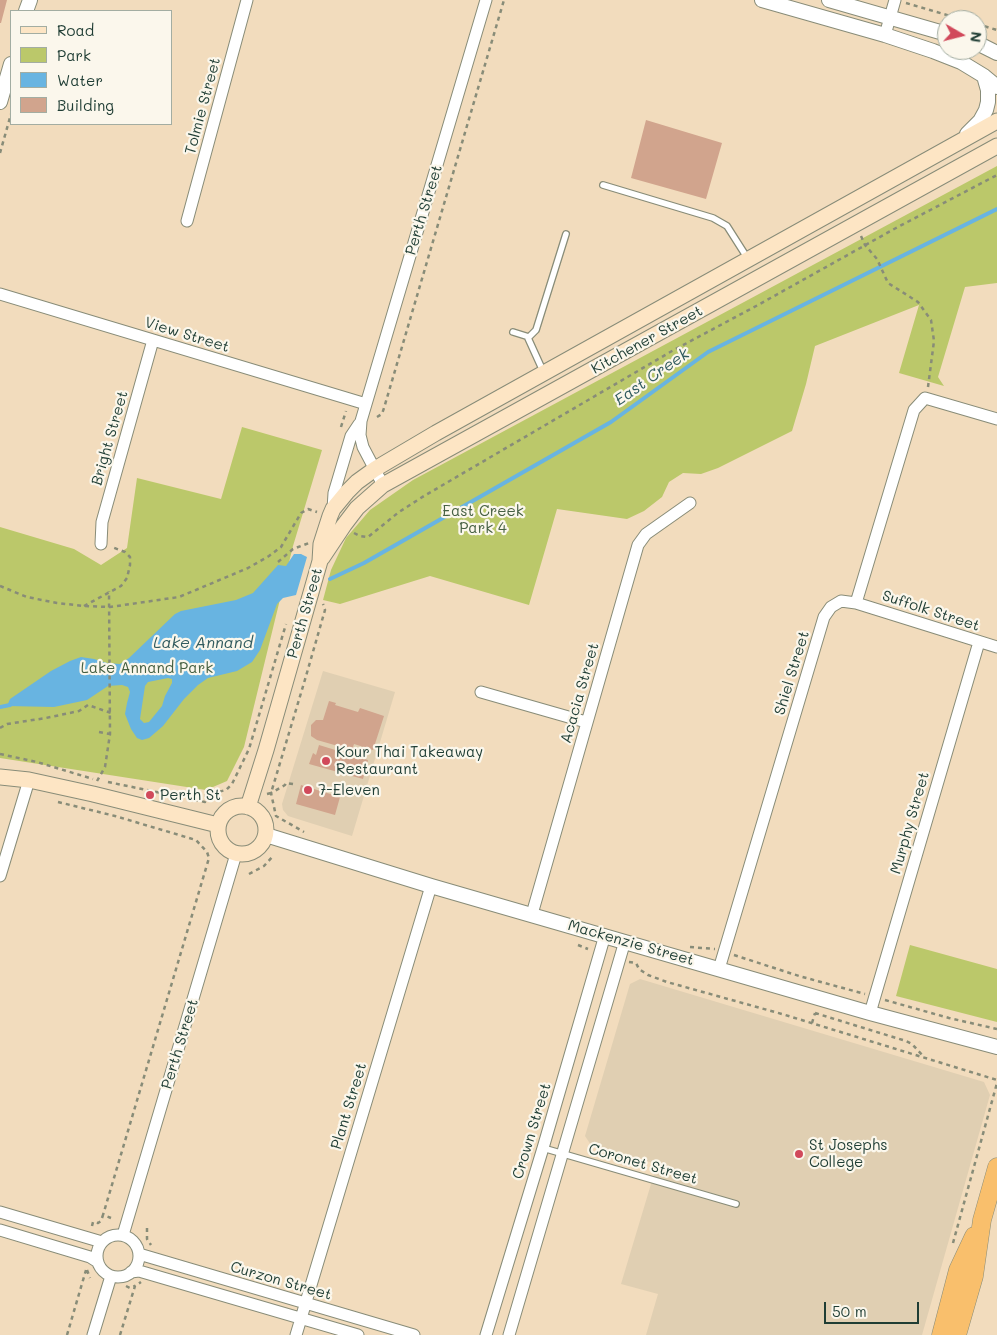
<!DOCTYPE html>
<style>
body{margin:0}
#map{position:relative;width:997px;height:1335px;overflow:hidden;background:#f2dcbd;font-family:Mali,sans-serif}
canvas{display:block}
.legend{position:absolute;left:10px;top:10px;width:162px;height:115px;box-sizing:border-box;background:#fbf7ec;border:1px solid #a3ada2;margin:0;padding:6px 9px;list-style:none;font-size:15px;color:#1f3d34}
.legend li{display:flex;align-items:center;gap:10px;height:25px}
.legend b{width:25px;border:1px solid #a3ada2}
.north{position:absolute;left:937px;top:10px;width:50px;height:50px;box-sizing:border-box;background:#fbf7ec;border:1px solid #a3ada2;border-radius:50%;rotate:98deg;font-size:14px;font-weight:700;line-height:20px;text-align:center;color:#1f3d34}
.north::after{content:'';display:block;margin:auto;width:18px;height:22px;background:#d1495b;clip-path:polygon(50% 0,100% 100%,50% 72%,0 100%)}
.scale{position:absolute;left:824px;top:1302px;width:95px;height:22px;box-sizing:border-box;border:2px solid #1f3d34;border-top:0;padding-left:6px;font-size:15px;line-height:18px;white-space:nowrap;color:#1f3d34;-webkit-text-stroke:4px #fbf7ec;paint-order:stroke}
</style>
<div id="map">
<canvas width="997" height="1335"></canvas>
<ul class="legend">
<li><b style="height:6px;background:#fde5c4"></b>Road</li>
<li><b style="height:14px;background:#bbc86a"></b>Park</li>
<li><b style="height:14px;background:#68b4e1"></b>Water</li>
<li><b style="height:14px;background:#d1a48d"></b>Building</li>
</ul>
<div class="north">N</div>
<div class="scale">50 m</div>
</div>
<script>
const c = document.querySelector('canvas').getContext('2d');
c.lineJoin = 'round';
function fill(path, color) { c.fillStyle = color; c.fill(path, 'evenodd'); }
const poly = rows => new Path2D(rows.map(r => 'M' + r).join(''));
function stroke(path, color, width, dash) { c.strokeStyle = color; c.lineWidth = width; c.lineCap = dash ? 'butt' : 'round'; c.setLineDash(dash || []); c.stroke(path); }
function label(font, color, halo, rows, align = 'center') {
  c.font = font + ' Mali,sans-serif'; c.lineWidth = 4.5; c.setLineDash([]); c.textBaseline = 'middle'; c.strokeStyle = halo; c.fillStyle = color; for (const [text, x, y, turn = 0] of rows) {
    c.save(); c.translate(x, y); c.rotate((+turn || 0) * Math.PI / 180); c.textAlign = isNaN(turn) ? turn : align; if (halo) c.strokeText(text, 0, 0); c.fillText(text, 0, 0); c.restore();
  }
}
const built = poly([
 [323,671,395,692,352,836,288,816,283,810,282,804],
 [640,979,984,1082,990,1095,922,1335,646,1335,658,1294,621,1284,657,1164,591,1145,585,1136,630,984]
]);
const green = poly([
 [997,166,997,283,965,287,938,377,944,386,899,373,919,305,815,346,806,384,792,431,718,468,701,474,683,473,669,482,662,497,644,511,627,519,557,509,529,605,430,576,340,604,323,600,331,570,346,538,370,510,413,480],
 [242,427,322,450,293,546,244,747,227,781,206,790,0,758,0,527,74,549,101,565,127,548,137,478,221,499],
 [910,945,997,969,997,1022,896,996]
]);
const water = poly([
 [294,554,301,554,307,557,296,595,283,598,277,604,260,650,252,662,237,671,208,678,198,685,184,699,163,726,149,738,142,740,137,738,131,729,125,714,127,703,130,692,128,687,122,685,108,686,87,700,54,707,7,706,10,699,51,671,70,661,81,657,94,659,107,663,120,664,129,658,175,614,181,611,236,600,253,593,278,565,286,566],
 [168,678,172,679,172,683,165,696,162,706,149,722,144,723,140,719,145,686,148,682]
]);
const stream = poly([
 [330,579,364,563,611,422,708,352,997,209],
 [0,707,10,705]
]);
const building = poly([
 [0,0,7,0,1,23,0,23],
 [646,120,722,143,706,199,631,178],
 [329,701,336,703,335,705,358,712,360,708,384,716,373,750,354,744,352,750,317,740,311,736,311,725,316,720,323,720],
 [319,745,368,760,363,779,309,764,313,753,316,755],
 [301,785,340,797,335,815,296,804]
]);
const path = poly([
 [906,3,964,20],
 [977,24,997,30],
 [0,153,11,114],
 [861,236,865,245,877,259,888,283,918,302,931,320,934,341,928,387],
 [377,417,382,414,384,408,504,0],
 [341,427,346,411],
 [354,533,360,536,368,537,399,512,424,496,672,351,758,305,896,228,997,175],
 [278,562,293,549,309,543],
 [0,586,27,597,57,603,84,606,110,607,179,597,248,568,269,556,281,547,301,513,308,509,317,512],
 [84,606,121,586,127,578,130,565,130,557,125,552,112,547],
 [0,728,7,724,46,718,79,711,88,705,111,713],
 [99,732,110,734],
 [0,754,37,762,93,779],
 [97,781,105,767,110,734,109,591],
 [108,782,205,802,206,795,226,790,232,784,249,749,286,624],
 [293,784,286,783,285,785,271,793,276,816,304,832],
 [267,794,271,793,304,683,325,610,323,604],
 [58,802,115,816,196,840,207,852,209,858,103,1215],
 [249,874,264,866,273,856],
 [578,945,588,949],
 [690,947,715,949],
 [734,955,799,976,865,994],
 [629,962,636,963,639,969,648,975,667,982,782,1014,997,1080],
 [885,1000,949,1018,997,1029],
 [815,1013,906,1041,912,1044,924,1057],
 [812,1023,815,1013],
 [92,1226,93,1222,98,1223,101,1221,103,1215,111,1218],
 [147,1228,147,1239,151,1245],
 [953,1243,997,1083],
 [87,1270,90,1278],
 [126,1286,130,1288,135,1286],
 [67,1335,86,1270],
 [120,1335,135,1286,141,1282]
]);
const service = poly([
 [603,185,713,218,727,226,748,259],
 [513,332,529,337],
 [543,371,528,338,536,330,566,234],
 [543,1148,736,1204]
]);
const minor = poly([
 [885,35,895,0],
 [187,221,247,0],
 [0,294,366,404],
 [383,485,363,447,360,435,361,421,486,0],
 [333,509,334,493,351,436,359,424],
 [101,544,102,522,153,340],
 [856,603,997,647],
 [481,692,586,722],
 [0,876,29,780],
 [532,914,638,545,646,534,690,503],
 [719,969,824,617,831,607,841,601,856,603,914,410,925,398,997,419],
 [870,1013,979,642],
 [0,1212,102,1242],
 [0,1230,90,1257,98,1262],
 [123,1235,236,854],
 '97 1256a21 21 0 1 1 42 0a21 21 0 1 1-42 0Z',
 [139,1254,414,1335],
 [131,1272,139,1271,358,1335],
 [93,1335,111,1276],
 [296,1335,431,886],
 [486,1335,543,1148,605,935],
 [509,1335,625,941]
]);
const tertiary = poly([
 [762,0,885,35,933,51,961,62,984,76,997,87],
 [829,0,947,34],
 [26,11,30,0],
 [977,43,997,53],
 [0,102,11,64],
 [967,134,980,121,986,110,988,102,988,90,984,76],
 [266,835,431,886,870,1013,997,1047]
]);
const secondary = poly([
 [322,558,344,525,357,508,383,485,997,146],
 [0,777,29,780,93,794,218,825],
 '218 830a24 24 0 1 1 48 0a24 24 0 1 1-48 0Z',
 [248,807,266,750,320,561,321,544,330,516,333,509,347,492,357,482,375,469,436,433,997,121]
]);
const trunk = poly([
 [941,1335,958,1270,974,1236],
 [957,1335,974,1276,982,1220,997,1167]
]);
const markers = [
 [326,761,5,"#d1495b"],
 [308,790,5,"#d1495b"],
 [150,795,5,"#d1495b"],
 [799,1154,5,"#d1495b"]
];
const streetNames = [
 ["Tolmie Street",203,106,-75],
 ["Perth Street",424,210,-73],
 ["View Street",187,335,17],
 ["Kitchener Street",647,340,-29],
 ["Bright Street",110,438,-74],
 ["Suffolk Street",931,611,18],
 ["Perth Street",305,613,-74],
 ["Shiel Street",792,673,-73],
 ["Acacia Street",580,693,-74],
 ["Murphy Street",910,823,-74],
 ["Mackenzie Street",631,943,16],
 ["Perth Street",180,1044,-73],
 ["Plant Street",349,1106,-73],
 ["Crown Street",532,1131,-73],
 ["Coronet Street",643,1164,16],
 ["Curzon Street",281,1281,16]
];
const parkNames = [
 ["East Creek",483,511],
 ["Park 4",483,528],
 ["Lake Annand Park",147,668]
];
const poiNames = [
 ["Kour Thai Takeaway",336,752],
 ["Restaurant",336,769],
 ["7-Eleven",318,790],
 ["Perth St",160,795],
 ["St Josephs",809,1145],
 ["College",809,1162]
];
const waterNames = [
 ["East Creek",652,377,-35],
 ["Lake Annand",203,643]
];
fill(built, '#e0cfb2');
fill(green, '#bbc86a');
fill(water, '#68b4e1');
stroke(stream, '#68b4e1', 4);
fill(building, '#d1a48d');
stroke(service, '#888c78', 8);
stroke(minor, '#888c78', 13);
stroke(tertiary, '#888c78', 16);
stroke(secondary, '#888c78', 17);
stroke(trunk, '#888c78', 19);
stroke(path, '#888c78', 2.5, [4, 4]);
stroke(service, '#fff', 5.5);
stroke(minor, '#fff', 11);
stroke(tertiary, '#fff', 14);
stroke(secondary, '#fde5c4', 15);
stroke(trunk, '#f9bf6c', 18);
for (const [x, y, r, color] of markers) { const dot = new Path2D(); dot.arc(x, y, r, 0, 2 * Math.PI); c.fillStyle = color; c.fill(dot); stroke(dot, '#fbf7ec', 2); }
label('15px', '#1f3d34', '#fbf7ec', streetNames);
label('15px', '#466042', '#fbf7ec', parkNames);
label('15px', '#1f3d34', '#fbf7ec', poiNames, 'left');
label('italic 16px', '#315b5f', '#fbf7ec', waterNames);
</script>
